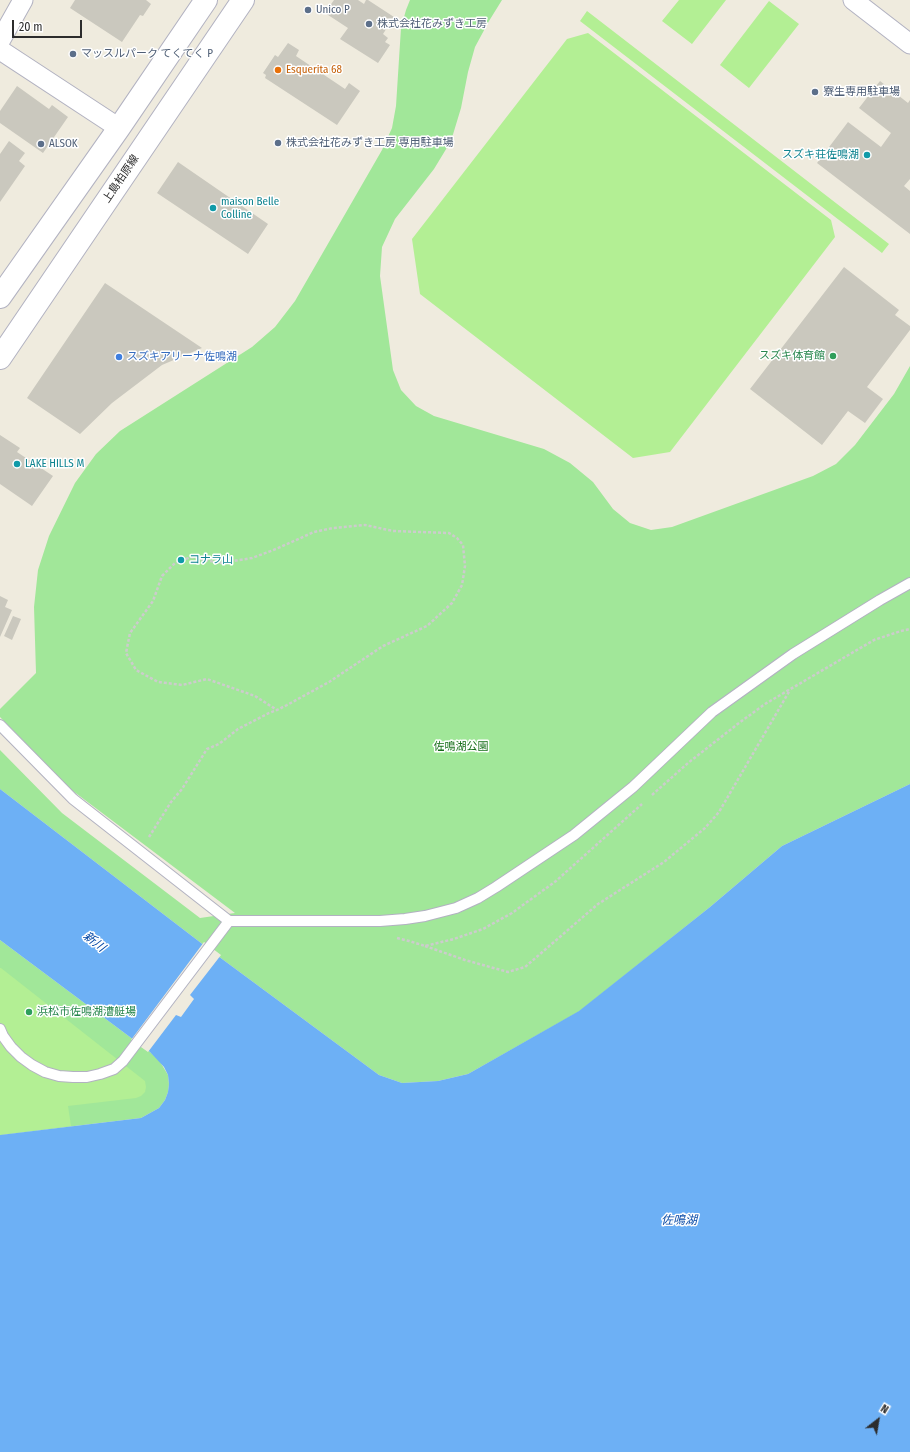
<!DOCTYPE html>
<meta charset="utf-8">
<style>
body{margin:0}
#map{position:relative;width:910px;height:1452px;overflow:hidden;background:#efebde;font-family:"Fira Sans Condensed",sans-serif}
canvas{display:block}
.north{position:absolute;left:858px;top:1400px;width:40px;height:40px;-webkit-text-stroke:3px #fff;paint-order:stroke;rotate:31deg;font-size:11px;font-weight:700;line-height:16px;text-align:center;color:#2c2c2c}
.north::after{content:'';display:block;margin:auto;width:14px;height:18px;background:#2c2c2c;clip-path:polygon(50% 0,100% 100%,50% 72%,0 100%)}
.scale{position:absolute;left:12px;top:20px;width:70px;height:18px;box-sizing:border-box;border:2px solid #2c2c2c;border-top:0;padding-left:5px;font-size:12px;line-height:14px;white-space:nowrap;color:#2c2c2c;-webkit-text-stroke:3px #fff;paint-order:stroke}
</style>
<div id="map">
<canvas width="910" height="1452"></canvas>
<div class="north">N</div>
<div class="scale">20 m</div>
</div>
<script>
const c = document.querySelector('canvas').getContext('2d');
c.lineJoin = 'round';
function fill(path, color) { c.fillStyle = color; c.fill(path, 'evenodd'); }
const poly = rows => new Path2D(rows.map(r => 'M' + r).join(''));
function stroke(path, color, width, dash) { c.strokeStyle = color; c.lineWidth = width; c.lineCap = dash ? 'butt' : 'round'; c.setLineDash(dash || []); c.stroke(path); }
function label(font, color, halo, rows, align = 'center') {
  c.font = font + ' "Fira Sans Condensed","Noto Sans JP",sans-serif'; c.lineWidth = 3; c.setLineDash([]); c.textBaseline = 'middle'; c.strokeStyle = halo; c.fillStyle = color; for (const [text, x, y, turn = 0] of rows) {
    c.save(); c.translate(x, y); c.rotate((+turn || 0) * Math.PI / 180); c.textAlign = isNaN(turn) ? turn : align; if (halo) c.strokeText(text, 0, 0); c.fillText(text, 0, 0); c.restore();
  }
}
const green = poly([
 [410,0,502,0,489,21,475,47,468,72,461,108,451,141,434,169,395,219,382,247,380,276,393,370,401,390,416,406,434,416,544,449,570,463,593,482,613,509,630,523,651,530,672,527,813,476,836,464,855,445,894,394,910,366,910,784,782,846,710,907,580,1011,468,1074,438,1081,402,1083,379,1075,218,956,0,789,0,750,62,813,200,918,235,913,69,788,0,717,0,709,36,673,34,607,38,570,49,536,75,483,96,454,120,431,252,347,275,327,295,301,382,150,392,128,396,106,401,28,406,10],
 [0,940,150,1052,159,1060,168,1075,169,1084,168,1092,165,1100,159,1108,141,1118,0,1135]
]);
const pitch = poly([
 [679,0,726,0,692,44,662,21],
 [769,1,799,24,749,88,720,65],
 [587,11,889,244,882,253,580,21],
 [588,33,831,220,835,237,670,452,633,458,420,294,412,239,567,39],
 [0,968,1,968,145,1081,146,1087,145,1092,141,1096,136,1098,68,1106,71,1126,0,1135]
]);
const water = poly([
 [910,784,910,1452,0,1452,0,1135,141,1118,159,1108,165,1100,168,1092,169,1084,168,1075,164,1067,150,1052,0,940,0,789,218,956,379,1075,402,1083,438,1081,468,1074,579,1011,710,907,782,846]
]);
const pier = poly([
 [204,942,221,955,190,995,194,999,181,1017,176,1015,148,1052,131,1040]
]);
const building = poly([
 [75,0,146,0,151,4,143,16,140,15,122,42,70,8],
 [334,0,358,0,364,4,366,0,368,0,394,17,383,34,388,38,385,42,390,45,378,63,340,39,348,28,325,13],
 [288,43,299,50,296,56,345,89,349,83,360,91,337,125,265,78,266,75,263,73,275,55,278,57],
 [880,81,908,103,910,100,910,179,904,186,910,191,910,234,817,163,848,122,881,147,891,133,859,108],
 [17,86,49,109,52,105,68,117,43,153,0,123,0,111],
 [9,141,25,153,19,161,25,166,0,202,0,154],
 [178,162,268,224,248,254,157,193],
 [844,267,899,310,895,315,910,326,910,330,867,387,883,399,865,423,848,411,822,445,750,389],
 [105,283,202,348,162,365,112,403,80,434,27,398],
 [0,435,20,448,17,452,53,476,32,506,0,484],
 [0,596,8,600,5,607,12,610,0,637],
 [13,616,21,619,12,640,4,636]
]);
const path = poly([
 [652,795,688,763,739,723,765,704,874,640,901,631,910,629],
 [149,837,171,802,182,789,207,749,219,744,238,729,269,713,277,710,287,705,329,682,383,646,427,626,452,603,462,585,465,566,463,545,457,538,449,533,393,531,365,525,333,528,314,532,276,549,252,558,220,563,191,557,175,563,162,576,153,601,130,633,126,653,136,670,158,682,182,685,207,679,255,696,277,710],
 [397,938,409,941,425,946,454,939,483,929,512,913,556,881,642,804],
 [425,946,465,960,508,972,525,967,598,904,664,862,705,828,719,812,790,690]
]);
const service = poly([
 [0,725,73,799,229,921],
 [0,1029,3,1036,11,1047,21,1057,32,1065,45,1072,59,1076,73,1077,87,1077,100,1074,114,1069,123,1061,229,921,380,921,405,919,425,916,456,908,478,898,496,887,574,835,633,787,712,712,793,654,880,600,910,583]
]);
const minor = poly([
 [853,0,910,44],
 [0,41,23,0],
 [0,50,119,128]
]);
const tertiary = poly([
 [0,297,119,128,206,0],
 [0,358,243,0]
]);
const markers = [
 [308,10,4,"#5c6f8a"],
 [369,24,4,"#5c6f8a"],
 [73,54,4,"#5c6f8a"],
 [278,70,4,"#e8710a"],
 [815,92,4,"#5c6f8a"],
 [278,143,4,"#5c6f8a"],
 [41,144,4,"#5c6f8a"],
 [867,155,4,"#0f9aa8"],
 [213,208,4,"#0f9aa8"],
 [833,356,4,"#2e9e5b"],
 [119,357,4,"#3f7fe0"],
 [17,464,4,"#0f9aa8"],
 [181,560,4,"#0f9aa8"],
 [29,1012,4,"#2e9e5b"]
];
const serviceNames = [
 ["Unico P",316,10],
 ["株式会社花みずき工房",377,24],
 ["マッスルパーク てくてく P",81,54],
 ["寮生専用駐車場",823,92],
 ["株式会社花みずき工房 専用駐車場",286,143],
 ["ALSOK",49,144]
];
const foodNames = [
 ["Esquerita 68",286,70]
];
const cultureNames = [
 ["スズキ荘佐鳴湖",859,155,"right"],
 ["maison Belle",221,202],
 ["Colline",221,215],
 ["LAKE HILLS M",25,464],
 ["コナラ山",189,560]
];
const streetNames = [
 ["上島柏原線",121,179,-56]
];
const leisureNames = [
 ["スズキ体育館",825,356],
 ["浜松市佐鳴湖漕艇場",37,1012,"left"]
];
const shopNames = [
 ["スズキアリーナ佐鳴湖",127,357]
];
const parkNames = [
 ["佐鳴湖公園",461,747]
];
const waterNames = [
 ["新川",94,942,38],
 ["佐鳴湖",679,1221]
];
fill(green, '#a1e799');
fill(pitch, '#b3ef94');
fill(water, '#6db0f5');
fill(pier, '#efebde');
fill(building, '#cac8be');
stroke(service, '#b2b2c1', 12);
stroke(minor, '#b2b2c1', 21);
stroke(tertiary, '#b2b2c1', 24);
stroke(path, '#ccc', 2.5, [3, 2]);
stroke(service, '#fff', 10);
stroke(minor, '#fff', 19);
stroke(tertiary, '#fff', 22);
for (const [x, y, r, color] of markers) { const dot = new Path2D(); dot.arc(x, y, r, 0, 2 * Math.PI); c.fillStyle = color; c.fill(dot); stroke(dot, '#fff', 1.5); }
label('11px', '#4e5e75', '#fff', serviceNames, 'left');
label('11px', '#c56008', '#fff', foodNames, 'left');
label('11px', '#0d838f', '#fff', cultureNames, 'left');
label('11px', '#2c2c2c', '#fff', streetNames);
label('11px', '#27864d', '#fff', leisureNames, 'right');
label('11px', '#366cbe', '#fff', shopNames, 'left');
label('11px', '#176f1a', '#fff', parkNames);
label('italic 12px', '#0749a6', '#fff', waterNames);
</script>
